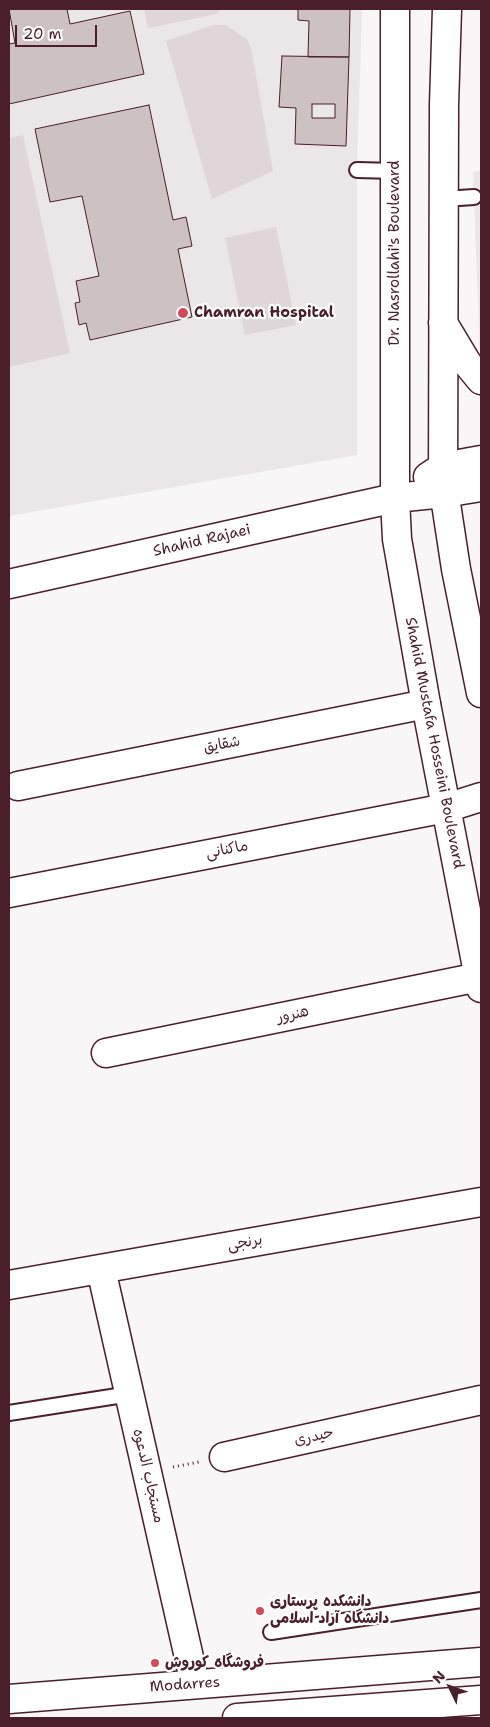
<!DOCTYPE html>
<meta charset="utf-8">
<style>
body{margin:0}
#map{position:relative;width:490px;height:1727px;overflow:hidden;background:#f8f6f7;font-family:"Shantell Sans",sans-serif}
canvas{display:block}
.frame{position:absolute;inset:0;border:10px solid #4a1f2b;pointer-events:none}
.north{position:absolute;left:425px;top:1662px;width:50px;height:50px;-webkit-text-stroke:4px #fff;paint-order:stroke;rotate:312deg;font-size:14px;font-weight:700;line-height:20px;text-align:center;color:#4a1f2b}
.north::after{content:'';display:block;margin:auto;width:18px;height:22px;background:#4a1f2b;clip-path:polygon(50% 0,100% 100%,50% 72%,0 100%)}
.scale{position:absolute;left:15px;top:25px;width:82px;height:22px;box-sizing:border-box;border:2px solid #4a1f2b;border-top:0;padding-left:6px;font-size:15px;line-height:18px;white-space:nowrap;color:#4a1f2b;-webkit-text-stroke:4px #fff;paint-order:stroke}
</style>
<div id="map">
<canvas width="490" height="1727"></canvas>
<div class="frame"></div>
<div class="north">N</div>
<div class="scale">20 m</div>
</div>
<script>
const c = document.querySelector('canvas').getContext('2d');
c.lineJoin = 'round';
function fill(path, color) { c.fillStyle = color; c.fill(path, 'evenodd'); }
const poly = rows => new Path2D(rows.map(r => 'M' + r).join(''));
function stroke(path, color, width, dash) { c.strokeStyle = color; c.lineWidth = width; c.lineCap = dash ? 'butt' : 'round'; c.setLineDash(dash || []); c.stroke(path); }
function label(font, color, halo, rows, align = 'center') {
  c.font = font + ' "Shantell Sans","Playpen Sans Arabic",sans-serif'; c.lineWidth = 4.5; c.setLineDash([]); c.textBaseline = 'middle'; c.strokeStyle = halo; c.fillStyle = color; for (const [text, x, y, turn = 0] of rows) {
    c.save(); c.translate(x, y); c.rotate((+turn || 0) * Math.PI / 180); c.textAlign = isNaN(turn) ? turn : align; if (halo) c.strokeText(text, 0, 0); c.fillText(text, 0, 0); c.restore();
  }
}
const built = poly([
 [9,9,362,9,357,170,357,455,9,516],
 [481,170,481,360,480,359,473,172]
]);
const green = poly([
 [144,9,221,9,217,14,148,28],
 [214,25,226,25,248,40,252,53,273,171,212,199,166,41],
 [23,135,70,353,9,367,9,138],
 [276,227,296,325,245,335,225,238]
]);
const building = poly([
 [9,9,67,9,70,24,130,11,144,74,9,104,9,44,15,43,9,9],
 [298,9,350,9,349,57,308,57,309,21,298,20,298,9],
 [282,56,349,57,346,146,295,144,296,108,279,107,282,56],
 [312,104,335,104,335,118,312,118,312,104],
 [149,105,173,220,186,217,192,246,178,249,192,317,90,340,86,323,79,325,75,303,80,302,76,281,99,276,82,196,50,202,35,129,149,105]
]);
const path = poly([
 [173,1467,199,1462]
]);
const lane = poly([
 [357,170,395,171],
 [444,199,474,197],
 [9,1413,130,1394],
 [271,1632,481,1600]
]);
const street = poly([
 [18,786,426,704],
 [9,893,446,808],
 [106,1053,479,977],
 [101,1269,195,1684],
 [9,1285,481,1202],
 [224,1457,481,1400]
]);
const secondary = poly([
 [395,9,395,498,397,539,426,704,481,988],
 [447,9,444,105,443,484,456,569,481,693],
 [443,323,467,363,481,380],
 [428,477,443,467,481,460],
 [9,584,395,498,444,493,481,487],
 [446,808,481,797],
 [9,1699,481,1662],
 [237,1718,481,1700]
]);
const markers = [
 [183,313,6,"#d1495b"],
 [260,1611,5,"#d1495b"],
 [155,1663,5,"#d1495b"]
];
const streetNames = [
 ["Dr. Nasrollahi's Boulevard",395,253,-90],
 ["Shahid Rajaei",202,541,-13],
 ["Shahid Mustafa Hosseini Boulevard",434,743,79],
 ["شقایق",222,745,-11],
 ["ماکنانی",227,850,-11],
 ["هنرور",293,1015,-12],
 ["برنجی",245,1243,-10],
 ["حیدری",314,1437,-12],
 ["مستجاب الدعوه",148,1476,77],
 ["Modarres",185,1685,-4]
];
const poiNames = [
 ["Chamran Hospital",194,313],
 ["دانشکده پرستاری",270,1602],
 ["دانشگاه آراد اسلامی",270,1619],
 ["فروشگاه کوروش",165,1663]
];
fill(built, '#ebe6e8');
fill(green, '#ded6d9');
fill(building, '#cdc1c4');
stroke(building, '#4a1f2b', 1);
stroke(lane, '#4a1f2b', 18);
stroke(street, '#4a1f2b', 31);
stroke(secondary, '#4a1f2b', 31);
stroke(path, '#4a1f2b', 3, [1, 4]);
stroke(lane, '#fff', 14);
stroke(street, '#fff', 28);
stroke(secondary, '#fff', 28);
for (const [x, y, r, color] of markers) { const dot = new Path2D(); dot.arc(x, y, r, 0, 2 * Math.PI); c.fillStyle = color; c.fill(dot); stroke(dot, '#fff', 2); }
label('15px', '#4a1f2b', '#fff', streetNames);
label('bold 15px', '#4a1f2b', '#fff', poiNames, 'left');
</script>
